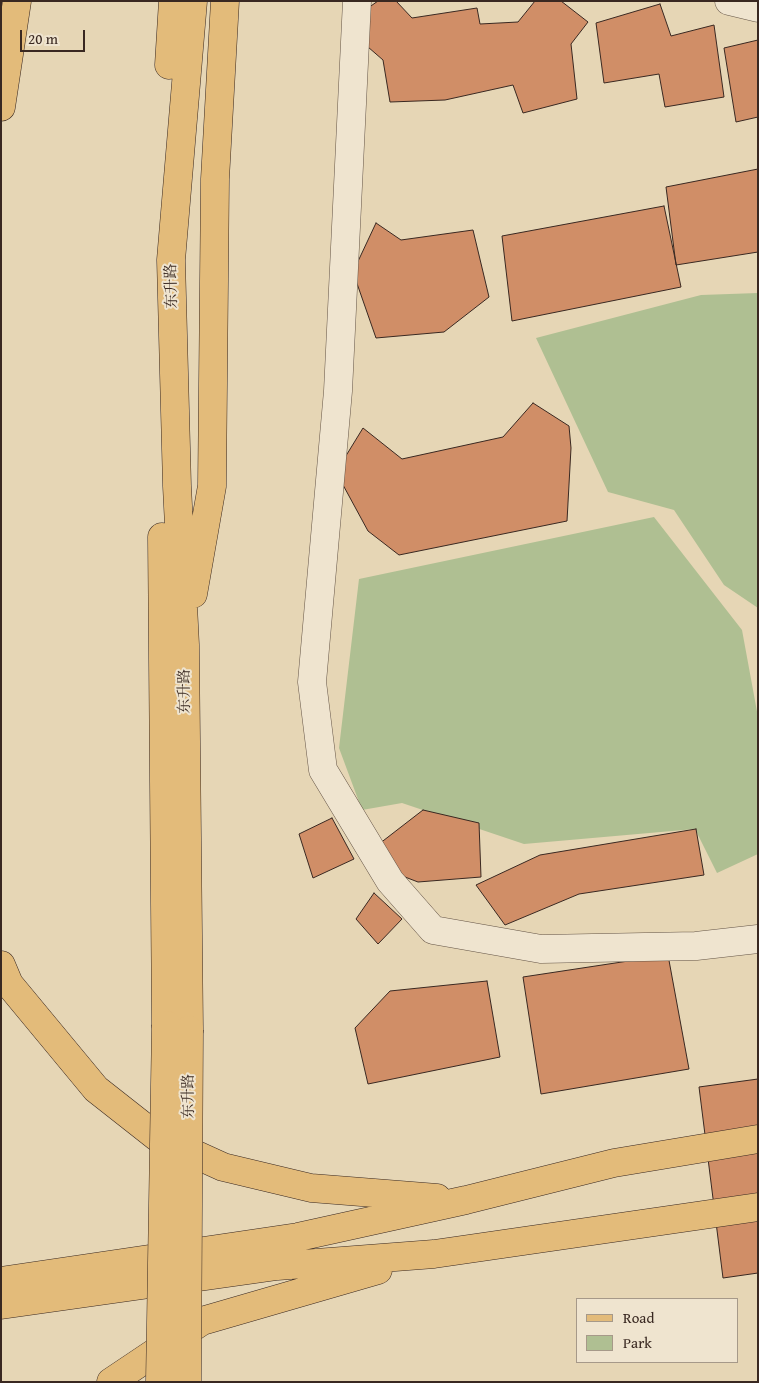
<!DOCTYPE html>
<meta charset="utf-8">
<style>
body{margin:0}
#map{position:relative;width:759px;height:1383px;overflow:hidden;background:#e6d6b5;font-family:"Gentium Book Plus",serif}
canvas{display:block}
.frame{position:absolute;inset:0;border:2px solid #392821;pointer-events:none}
.legend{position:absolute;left:576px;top:1298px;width:162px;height:65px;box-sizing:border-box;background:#efe4cf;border:1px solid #a69989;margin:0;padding:6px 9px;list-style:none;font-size:15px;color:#392821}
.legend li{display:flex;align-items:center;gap:10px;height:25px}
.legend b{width:25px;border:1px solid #a69989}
.scale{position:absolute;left:20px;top:30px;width:65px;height:22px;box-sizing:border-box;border:2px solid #392821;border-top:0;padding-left:6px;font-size:15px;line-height:18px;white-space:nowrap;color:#392821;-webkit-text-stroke:4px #efe4cf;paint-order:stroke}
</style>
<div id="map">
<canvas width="759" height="1383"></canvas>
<div class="frame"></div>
<ul class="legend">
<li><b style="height:6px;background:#e3bb7a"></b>Road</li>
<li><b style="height:14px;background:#afbf92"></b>Park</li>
</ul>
<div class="scale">20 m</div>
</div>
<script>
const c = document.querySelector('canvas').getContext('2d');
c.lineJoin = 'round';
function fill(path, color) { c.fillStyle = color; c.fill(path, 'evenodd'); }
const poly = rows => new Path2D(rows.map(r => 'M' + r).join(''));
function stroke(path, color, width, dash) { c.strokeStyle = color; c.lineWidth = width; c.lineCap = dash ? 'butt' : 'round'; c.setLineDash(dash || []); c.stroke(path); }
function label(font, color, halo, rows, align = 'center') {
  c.font = font + ' "Gentium Book Plus","Noto Serif SC",serif'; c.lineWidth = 4; c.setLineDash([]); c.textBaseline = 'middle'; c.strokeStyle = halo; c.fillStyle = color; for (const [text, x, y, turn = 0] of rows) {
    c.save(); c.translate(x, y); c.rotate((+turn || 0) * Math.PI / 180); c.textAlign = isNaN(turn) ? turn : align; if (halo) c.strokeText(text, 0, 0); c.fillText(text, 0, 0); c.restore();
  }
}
const green = poly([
 [758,293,758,608,724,585,674,510,608,492,536,338,701,295],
 [654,517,742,630,758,717,758,854,717,873,695,829,524,844,402,803,362,810,339,748,359,579]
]);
const building = poly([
 [378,1,396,1,412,18,477,8,480,24,518,22,535,1,561,1,588,22,571,44,577,99,523,113,513,85,445,100,390,102,383,60,368,47,368,8,378,1],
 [660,4,671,36,714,25,724,97,665,107,659,74,604,83,596,23,660,4],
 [758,40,758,117,736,122,724,48,758,40],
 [758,169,758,252,676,265,666,187,758,169],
 [664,206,681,287,512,321,502,236,664,206],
 [376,223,401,240,473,230,489,297,444,332,376,338,353,272,376,223],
 [533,403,569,426,571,448,567,521,399,555,368,531,336,472,363,428,402,459,503,437,533,403],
 [423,810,479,823,481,877,418,882,392,872,379,844,423,810],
 [332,818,354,859,313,878,299,834,332,818],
 [696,829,704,875,579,894,505,925,476,885,540,855,696,829],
 [374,893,402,919,378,944,356,919,374,893],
 [668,955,689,1069,541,1094,523,977,668,955],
 [487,981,500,1057,368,1084,355,1028,390,991,487,981],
 [758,1079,758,1273,723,1278,699,1087,758,1079]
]);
const minor = poly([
 [357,1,338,391,312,682,323,770,390,881,433,930,541,949,696,946,758,939],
 [729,1,758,8]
]);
const major = poly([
 [169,65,173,1],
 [162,537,166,1025],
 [193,594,212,486,215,179,225,1],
 [189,1030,185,645,177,486,171,260,193,1]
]);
const highway = poly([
 [1,107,17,1],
 [1,965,9,984,96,1089,157,1137,223,1167,311,1188,437,1198],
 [1,1281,298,1237,466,1200,614,1163,758,1139],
 [1,1305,277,1266,434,1254,758,1207],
 [111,1382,202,1321,378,1270]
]);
const majorBridge = poly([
 [160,1382,166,1025],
 [187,1382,189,1030]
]);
const streetNames = [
 ["东升路",172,286,-91],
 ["东升路",185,691,-90],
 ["东升路",189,1096,-90]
];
fill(green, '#afbf92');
fill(building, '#d08e67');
stroke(building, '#392821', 1);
stroke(minor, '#645446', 29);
stroke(major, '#392821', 29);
stroke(highway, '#392821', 29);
stroke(minor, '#efe4cf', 28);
stroke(major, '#e3bb7a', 28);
stroke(highway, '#e3bb7a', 28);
stroke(majorBridge, '#392821', 29, []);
stroke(majorBridge, '#e3bb7a', 28);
label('15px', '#392821', '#efe4cf', streetNames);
</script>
